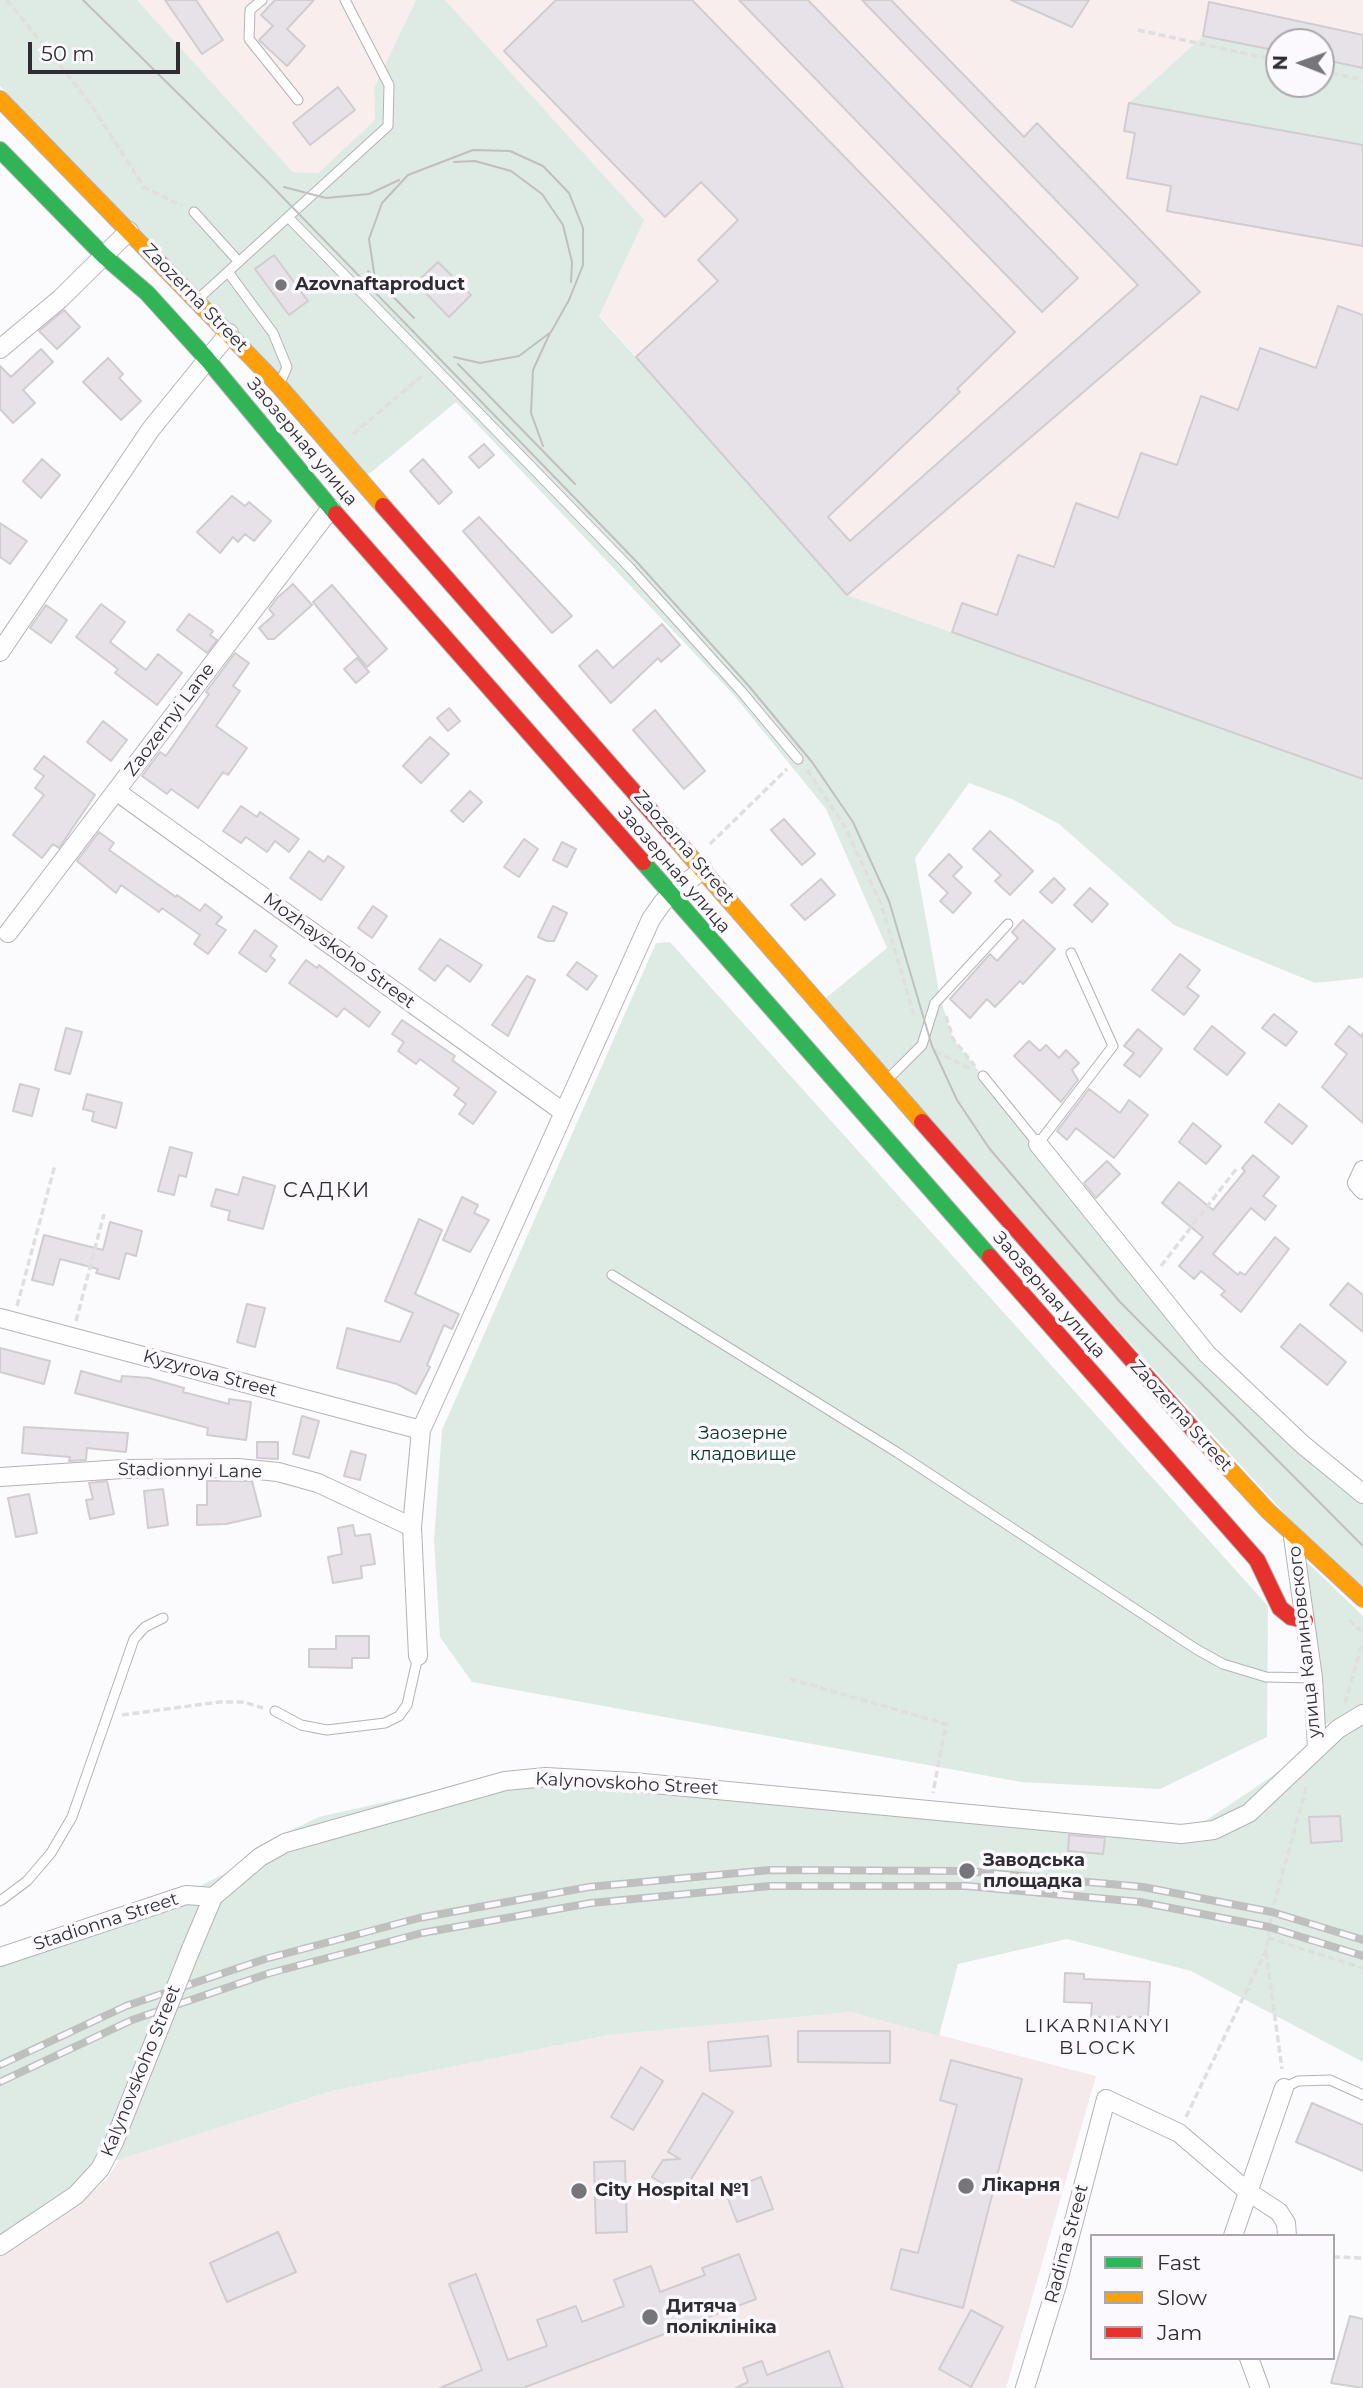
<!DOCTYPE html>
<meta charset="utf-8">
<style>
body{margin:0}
#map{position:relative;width:1363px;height:2388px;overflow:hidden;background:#fbfafd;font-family:Montserrat,sans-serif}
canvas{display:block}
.legend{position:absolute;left:1090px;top:2234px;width:245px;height:126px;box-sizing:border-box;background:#fbf9fe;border:2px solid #a9a7ac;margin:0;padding:9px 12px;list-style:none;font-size:21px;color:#2f2d32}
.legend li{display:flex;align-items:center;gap:14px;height:35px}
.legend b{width:35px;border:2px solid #a9a7ac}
.north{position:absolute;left:1265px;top:28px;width:70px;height:70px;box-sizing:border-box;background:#fbf9fe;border:2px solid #a9a7ac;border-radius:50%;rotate:271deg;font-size:19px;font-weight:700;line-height:28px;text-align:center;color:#2f2d32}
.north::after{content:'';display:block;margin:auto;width:24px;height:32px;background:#767579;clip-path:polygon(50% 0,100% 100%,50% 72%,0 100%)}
.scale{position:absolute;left:28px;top:42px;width:152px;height:32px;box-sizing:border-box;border:4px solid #2f2d32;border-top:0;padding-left:9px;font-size:21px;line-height:24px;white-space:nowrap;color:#2f2d32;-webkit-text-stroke:5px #fbf9fe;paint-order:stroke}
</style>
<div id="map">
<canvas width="1363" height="2388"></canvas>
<ul class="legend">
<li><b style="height:9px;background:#30b455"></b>Fast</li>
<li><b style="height:9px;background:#ff9f0a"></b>Slow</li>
<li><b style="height:9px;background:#e5322d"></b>Jam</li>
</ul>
<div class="north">N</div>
<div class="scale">50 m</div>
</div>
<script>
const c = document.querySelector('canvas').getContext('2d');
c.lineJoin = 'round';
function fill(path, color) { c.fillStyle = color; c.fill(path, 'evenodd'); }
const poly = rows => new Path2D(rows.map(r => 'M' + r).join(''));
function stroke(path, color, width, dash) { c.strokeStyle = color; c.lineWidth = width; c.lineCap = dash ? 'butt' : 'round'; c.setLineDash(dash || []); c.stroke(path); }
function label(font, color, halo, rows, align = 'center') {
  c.font = font + ' Montserrat,sans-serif'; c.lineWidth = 7; c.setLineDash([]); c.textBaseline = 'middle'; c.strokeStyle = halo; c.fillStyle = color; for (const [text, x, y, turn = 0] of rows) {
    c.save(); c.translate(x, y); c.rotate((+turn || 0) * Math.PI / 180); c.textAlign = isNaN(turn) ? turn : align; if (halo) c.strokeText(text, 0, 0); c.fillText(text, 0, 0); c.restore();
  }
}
const industrial = poly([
 [137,0,416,0,374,88,375,120,318,173,293,172],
 [445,0,1363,0,1363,68,1321,59,1321,42,1279,42,1279,51,1203,36,1129,103,1363,145,1363,779,847,595,599,315]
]);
const medical = poly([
 [851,2012,1096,2076,1006,2388,0,2388,0,2257,82,2202,106,2180,120,2159,332,2091,609,2035]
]);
const green = poly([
 [0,0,137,0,293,172,318,173,375,120,374,88,416,0,445,0,644,220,599,316,847,595,1363,779,1363,978,1315,983,1174,925,1059,824,1012,799,969,783,915,858,940,997,953,1039,1207,1354,1363,1494,1363,1593,1332,1566,821,1002,887,948,826,809,733,694,456,402,363,479,0,86],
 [1203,36,1279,51,1279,84,1321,84,1321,59,1363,68,1363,145,1129,103],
 [670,942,1268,1606,1267,1737,1160,1789,1021,1782,472,1682,440,1637,434,1540,442,1430,656,943],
 [1282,1538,1363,1616,1363,1704,1308,1734,1313,1664,1296,1574],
 [1363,1724,1363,2062,1191,1971,1067,1939,958,1964,939,2036,851,2012,609,2035,332,2091,93,2168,71,2188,0,2235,0,1964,170,1901,236,1868,277,1837,319,1817,505,1775,1196,1827,1304,1755]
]);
const building = poly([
 [165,0,196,0,223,40,202,54,165,0],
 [275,0,314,0,287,29,305,46,287,66,259,40,273,26,261,15,275,0],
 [556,0,692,0,1015,332,957,389,960,392,828,517,850,541,1138,285,862,0,891,0,1024,137,1037,123,1200,292,847,595,636,357,718,281,698,260,738,220,701,182,665,217,504,51,556,0],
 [739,0,808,0,1078,278,1042,312,739,0],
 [1011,0,1089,0,1072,27,1011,0],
 [1209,2,1363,35,1363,68,1321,59,1321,42,1279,42,1279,51,1203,36,1209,2],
 [338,87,355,110,310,145,293,123,338,87],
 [1129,103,1363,145,1363,246,1167,211,1171,186,1127,178,1135,133,1124,131,1129,103],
 [274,255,308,301,289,315,255,269,274,255],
 [438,262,471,295,449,317,416,283,438,262],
 [1338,306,1363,315,1363,779,952,632,962,603,997,615,1018,555,1054,567,1076,503,1118,518,1141,453,1177,465,1201,396,1238,410,1260,348,1316,368,1338,306],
 [64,310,80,327,57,349,39,331,64,310],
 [41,349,53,362,23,390,35,403,13,423,0,409,0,366,11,377,41,349],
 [108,358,123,374,119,378,141,401,121,420,83,382,108,358],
 [484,444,494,455,479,468,469,457,484,444],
 [42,459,60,475,41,498,23,481,42,459],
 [423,459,452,492,439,504,410,471,423,459],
 [232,496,245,506,249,502,271,521,254,541,245,534,238,542,233,537,220,553,197,532,232,496],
 [479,517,572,616,552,633,463,531,479,517],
 [0,523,27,541,10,564,0,557,0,523],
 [293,584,312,605,274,639,268,639,259,628,274,615,269,609,277,598,293,584],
 [332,585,387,649,367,667,313,602,332,585],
 [101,604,125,622,110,642,146,670,158,654,182,673,157,705,115,673,118,669,76,637,101,604],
 [46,605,67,620,51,643,30,628,46,605],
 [189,614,213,631,210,635,217,640,207,653,177,630,189,614],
 [662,624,680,645,661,662,658,658,611,703,579,666,597,650,613,668,662,624],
 [235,653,249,663,233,686,240,691,216,726,247,748,228,775,223,772,198,808,171,789,167,794,142,776,160,752,166,756,209,694,206,692,235,653],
 [357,658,369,672,356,683,344,669,357,658],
 [449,708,460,721,448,731,437,718,449,708],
 [655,710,705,771,684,789,633,730,655,710],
 [103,721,127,740,111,761,87,742,103,721],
 [430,737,449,754,421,783,403,766,430,737],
 [44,756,95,795,59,848,53,844,42,858,13,835,44,795,35,788,44,776,34,769,44,756],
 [470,791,482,802,463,822,451,811,470,791],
 [241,806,257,817,260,812,299,839,289,852,275,841,267,852,246,837,241,843,223,831,241,806],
 [784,819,815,854,802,865,771,830,784,819],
 [990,831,1033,871,1010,895,995,881,1001,875,973,849,990,831],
 [99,832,114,843,109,850,176,897,177,895,200,911,205,904,222,917,216,924,226,930,208,954,194,944,200,935,162,908,159,912,121,885,116,893,77,861,99,832],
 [524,839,538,849,519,877,504,867,524,839],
 [562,842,576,849,567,867,553,860,562,842],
 [309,851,324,862,328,856,344,867,321,900,290,878,309,851],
 [949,854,962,867,953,876,971,893,953,913,940,901,948,893,929,875,949,854],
 [1054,878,1065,889,1052,903,1040,892,1054,878],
 [821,879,835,895,805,920,791,905,821,879],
 [1090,888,1108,904,1092,922,1074,905,1090,888],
 [373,906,387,916,372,938,358,928,373,906],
 [553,906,567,913,554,941,547,941,538,937,553,906],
 [1023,920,1055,949,1023,984,1020,981,995,1007,987,999,970,1018,950,999,990,954,997,961,1018,938,1012,932,1023,920],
 [255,930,277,946,270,956,275,960,266,972,239,953,255,930],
 [440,939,482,965,470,982,447,965,435,981,419,969,440,939],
 [1180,954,1200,970,1187,987,1199,996,1184,1015,1152,990,1180,954],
 [306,960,317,968,319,965,380,1012,369,1027,344,1008,337,1017,289,983,306,960],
 [577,962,597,976,587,990,567,975,577,962],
 [527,976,535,980,508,1036,492,1025,527,976],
 [1274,1014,1297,1032,1286,1046,1262,1028,1274,1014],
 [402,1020,455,1056,452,1060,496,1092,473,1124,459,1114,466,1104,454,1095,459,1088,420,1059,416,1064,398,1051,404,1042,392,1034,402,1020],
 [1212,1026,1245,1053,1227,1075,1194,1049,1212,1026],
 [1349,1026,1361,1036,1363,1033,1363,1123,1322,1087,1347,1054,1335,1044,1349,1026],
 [66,1028,82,1032,70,1074,55,1070,66,1028],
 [1138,1029,1162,1049,1140,1077,1124,1065,1134,1053,1124,1046,1138,1029],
 [1029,1041,1040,1051,1046,1045,1059,1058,1066,1050,1079,1063,1072,1070,1078,1080,1061,1102,1014,1056,1029,1041],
 [20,1084,39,1089,32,1116,13,1111,20,1084],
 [1089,1089,1120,1113,1129,1100,1148,1115,1114,1158,1076,1128,1067,1140,1057,1131,1089,1089],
 [87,1094,122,1103,116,1128,92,1121,94,1112,83,1109,87,1094],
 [1279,1104,1307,1126,1292,1144,1265,1122,1279,1104],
 [1193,1123,1221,1146,1206,1164,1179,1142,1193,1123],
 [170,1147,192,1153,186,1177,179,1175,174,1195,158,1191,170,1147],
 [1253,1155,1279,1177,1263,1196,1276,1206,1265,1220,1251,1208,1213,1254,1238,1275,1240,1272,1245,1275,1275,1237,1289,1249,1241,1312,1221,1295,1225,1291,1201,1271,1194,1279,1179,1266,1203,1237,1162,1203,1179,1182,1213,1210,1245,1171,1242,1168,1253,1155],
 [1107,1161,1120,1174,1096,1198,1084,1183,1107,1161],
 [243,1177,275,1186,263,1229,228,1220,230,1211,211,1206,216,1189,238,1195,243,1177],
 [462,1197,478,1205,474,1213,489,1220,470,1252,443,1240,462,1197],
 [419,1219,442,1230,415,1294,459,1314,452,1329,444,1325,427,1365,430,1367,416,1394,397,1384,337,1368,347,1328,400,1342,413,1313,385,1301,419,1219],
 [110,1222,142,1231,136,1256,126,1253,119,1279,96,1273,98,1269,60,1259,53,1285,32,1280,44,1235,103,1250,110,1222],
 [1348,1283,1363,1295,1363,1332,1330,1305,1348,1283],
 [247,1304,265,1308,255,1347,237,1342,247,1304],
 [1300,1324,1346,1362,1327,1385,1281,1347,1300,1324],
 [0,1348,50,1361,44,1384,0,1372,0,1348],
 [81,1371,121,1382,122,1376,149,1378,184,1388,183,1392,229,1404,229,1399,251,1402,246,1440,207,1435,208,1428,75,1393,81,1371],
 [302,1416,319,1421,309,1458,293,1454,302,1416],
 [24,1427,128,1433,126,1452,87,1448,86,1460,69,1461,70,1457,22,1453,24,1427],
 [257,1442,278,1442,278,1459,257,1458,257,1442],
 [351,1451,366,1455,360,1480,344,1476,351,1451],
 [107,1481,114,1514,90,1519,86,1500,93,1499,89,1483,107,1481],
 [207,1481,252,1481,261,1516,226,1524,197,1525,197,1505,207,1505,207,1481],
 [163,1489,168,1525,148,1528,144,1491,163,1489],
 [29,1494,37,1533,16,1537,8,1498,29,1494],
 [353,1525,355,1536,370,1534,375,1564,361,1566,362,1578,333,1583,328,1557,342,1554,338,1528,353,1525],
 [336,1636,369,1636,369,1658,352,1658,352,1668,309,1667,309,1649,336,1649,336,1636],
 [1340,1816,1342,1841,1311,1843,1309,1817,1340,1816],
 [1069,1835,1105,1838,1103,1854,1068,1851,1069,1835],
 [1065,1973,1084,1974,1084,1979,1150,1982,1148,2017,1091,2017,1092,2003,1064,2002,1065,1973],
 [798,2031,890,2031,890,2063,798,2062,798,2031],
 [768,2036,771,2066,710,2071,708,2042,768,2036],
 [951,2060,1022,2079,963,2308,891,2289,901,2249,918,2253,957,2105,940,2100,951,2060],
 [641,2067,663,2081,633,2130,611,2117,641,2067],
 [703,2093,733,2112,681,2195,652,2177,663,2160,680,2159,668,2152,703,2093],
 [1312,2103,1363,2125,1363,2171,1296,2142,1312,2103],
 [625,2161,627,2232,596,2233,594,2162,625,2161],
 [761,2177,773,2209,737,2222,725,2191,761,2177],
 [278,2232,296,2272,227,2302,210,2263,278,2232],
 [739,2254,756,2299,523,2388,440,2388,482,2370,449,2284,476,2274,508,2360,547,2346,537,2320,576,2306,582,2322,624,2306,614,2280,651,2266,660,2292,705,2275,702,2268,739,2254],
 [971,2310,1003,2327,971,2387,939,2369,971,2310],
 [1350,2316,1363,2319,1363,2388,1331,2383,1350,2316],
 [829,2351,843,2388,736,2388,748,2382,743,2368,762,2361,767,2375,829,2351]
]);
const path = poly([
 [7,0,90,103,144,187,182,206],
 [1138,30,1279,61],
 [1321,71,1363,80],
 [353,434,422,376],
 [807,770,845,827,881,904,915,1018],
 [710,844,787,769],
 [946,1016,953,1039,975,1066],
 [935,1051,972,1070],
 [1161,1266,1237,1168],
 [17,1306,55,1165],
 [76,1321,104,1214],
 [1349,1620,1363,1633],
 [790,1679,946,1724,933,1793],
 [1345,1703,1363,1641],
 [122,1715,219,1702,244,1702,263,1708],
 [1268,1938,1363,1968],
 [1266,1952,1282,2069],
 [1186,2117,1266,1950,1272,1912,1307,1784],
 [1333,2257,1363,2258]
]);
const lane = poly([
 [262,0,250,10,249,39,298,100],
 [194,212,239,262],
 [288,217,629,567,741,691,798,759],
 [228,272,273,333,287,367,281,381],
 [198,299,388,126,389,85,345,0],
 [983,1076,1038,1144,1113,1046,1071,953],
 [889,1078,922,1045,935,1003,1008,924],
 [612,1275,898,1453,1196,1649,1223,1664,1266,1677,1313,1678],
 [275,1711,301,1725,327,1730,385,1723,399,1716,407,1705,418,1656],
 [0,1901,27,1881,51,1853,72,1817,134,1639,145,1627,163,1618],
 [1284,2088,1298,2081,1330,2080,1363,2095]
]);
const street = poly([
 [0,349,60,299,129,231],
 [0,652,151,429,229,333],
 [116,791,562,1111],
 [8,933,331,508],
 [1038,1144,1207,1354,1302,1444,1363,1494],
 [1363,1170,1357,1183,1363,1190],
 [0,1318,421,1430],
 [0,1477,123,1469,238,1468,278,1472,318,1483,412,1527],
 [1293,1537,1313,1678,1317,1748],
 [418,1656,412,1527,421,1430,651,919,663,902,703,869],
 [191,1949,213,1897,260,1857,285,1843,505,1781,546,1777,633,1782,1181,1834,1214,1830,1249,1813,1338,1729,1363,1714],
 [0,1957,186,1895,213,1897],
 [1233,2236,1284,2088],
 [0,2246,76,2195,100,2169,114,2142],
 [1249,2358,1260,2388],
 [1025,2388,1057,2285,1106,2099,1179,2133,1247,2191,1279,2212,1286,2223,1287,2236]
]);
const fast = poly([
 [0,150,104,256,147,293,207,359,336,514],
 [643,862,990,1257]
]);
const slow = poly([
 [0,99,279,386,383,506],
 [677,841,922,1122],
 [1198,1435,1268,1511,1363,1599]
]);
const jam = poly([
 [383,506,677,841],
 [336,514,643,862],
 [922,1122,1198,1435],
 [990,1257,1257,1560,1280,1608,1291,1617,1305,1620]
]);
const tram = poly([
 [83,0,265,179,636,561,748,685,812,762,853,822,889,901,932,1046,957,1100,989,1148,1120,1302,1363,1546],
 [454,162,475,161,511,171,542,194,563,225,572,262,571,282],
 [284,187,326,198,369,194,399,180],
 [368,271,414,318],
 [375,279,369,239,382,203,408,175,473,150,510,151,543,166,569,193,583,228,583,265,569,300,551,332,519,356,480,363,454,357],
 [458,364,575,484],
 [543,446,531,413,533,370,550,333]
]);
const rail = poly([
 [0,2065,126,2006,265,1959,419,1918,589,1887,770,1870,967,1871,1143,1887,1272,1912,1363,1940],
 [0,2082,132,2020,270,1973,422,1933,591,1903,770,1886,967,1886,1140,1902,1269,1927,1363,1956]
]);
const streetBridge = poly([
 [114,2142,191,1949]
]);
const markers = [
 [281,285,7,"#767579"],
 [967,1871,9,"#767579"],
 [966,2186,9,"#767579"],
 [579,2191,9,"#767579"],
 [650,2317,9,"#767579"]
];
const poiNames = [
 ["Azovnaftaproduct",295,285],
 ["Заводська",983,1861],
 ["площадка",983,1882],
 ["Лікарня",982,2186],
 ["City Hospital №1",595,2191],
 ["Дитяча",666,2307],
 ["поліклініка",666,2328]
];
const streetNames = [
 ["Zaozerna Street",195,298,46],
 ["Заозерная улица",302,442,50],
 ["Zaozernyi Lane",170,720,-53],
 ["Zaozerna Street",684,847,49],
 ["Заозерная улица",674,870,49],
 ["Mozhayskoho Street",339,951,36],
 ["Заозерная улица",1049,1295,49],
 ["Kyzyrova Street",210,1374,15],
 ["Zaozerna Street",1181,1416,48],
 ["Stadionnyi Lane",190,1471,1],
 ["улица Калиновского",1305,1642,-96],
 ["Kalynovskoho Street",627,1784,3],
 ["Stadionna Street",106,1922,-18],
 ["Kalynovskoho Street",141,2071,-68],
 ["Radina Street",1067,2244,-75]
];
const parkNames = [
 ["Заозерне",743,1434],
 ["кладовище",743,1455]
];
const neighbourhoodNames = [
 ["LIKARNIANYI",1098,2026],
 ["BLOCK",1098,2048]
];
const quarterNames = [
 ["САДКИ",327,1191]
];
fill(industrial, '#f8eeee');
fill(medical, '#f4eaec');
fill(green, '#deebe4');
fill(building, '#e7e2e8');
stroke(building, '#d0cdd1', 2);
stroke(lane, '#b4b2b6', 11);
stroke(street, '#b4b2b6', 20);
stroke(fast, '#b4b2b6', 18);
stroke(slow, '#b4b2b6', 18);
stroke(jam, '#b4b2b6', 18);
stroke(path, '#dfdfdf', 3.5, [7, 3.5]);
stroke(lane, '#fefeff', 9);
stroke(street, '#fefeff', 18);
stroke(fast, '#30b455', 16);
stroke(slow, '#ff9f0a', 16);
stroke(jam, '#e5322d', 16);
stroke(tram, '#c0bfc0', 2);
stroke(rail, '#c0bfc0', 8);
stroke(rail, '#fbf9fe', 5, [16]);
stroke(streetBridge, '#b4b2b6', 20, []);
stroke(streetBridge, '#fefeff', 18);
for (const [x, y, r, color] of markers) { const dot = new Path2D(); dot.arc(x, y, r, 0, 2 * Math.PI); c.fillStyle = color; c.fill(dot); stroke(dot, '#fbf9fe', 2.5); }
label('bold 18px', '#2f2d32', '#fbf9fe', poiNames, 'left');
label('18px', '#2f2d32', '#fbf9fe', streetNames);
label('18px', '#063621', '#fbf9fe', parkNames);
c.letterSpacing = '2px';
label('19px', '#2f2d32', '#fbf9fe', neighbourhoodNames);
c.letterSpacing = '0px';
c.letterSpacing = '2px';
label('21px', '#2f2d32', '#fbf9fe', quarterNames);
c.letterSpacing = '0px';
</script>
